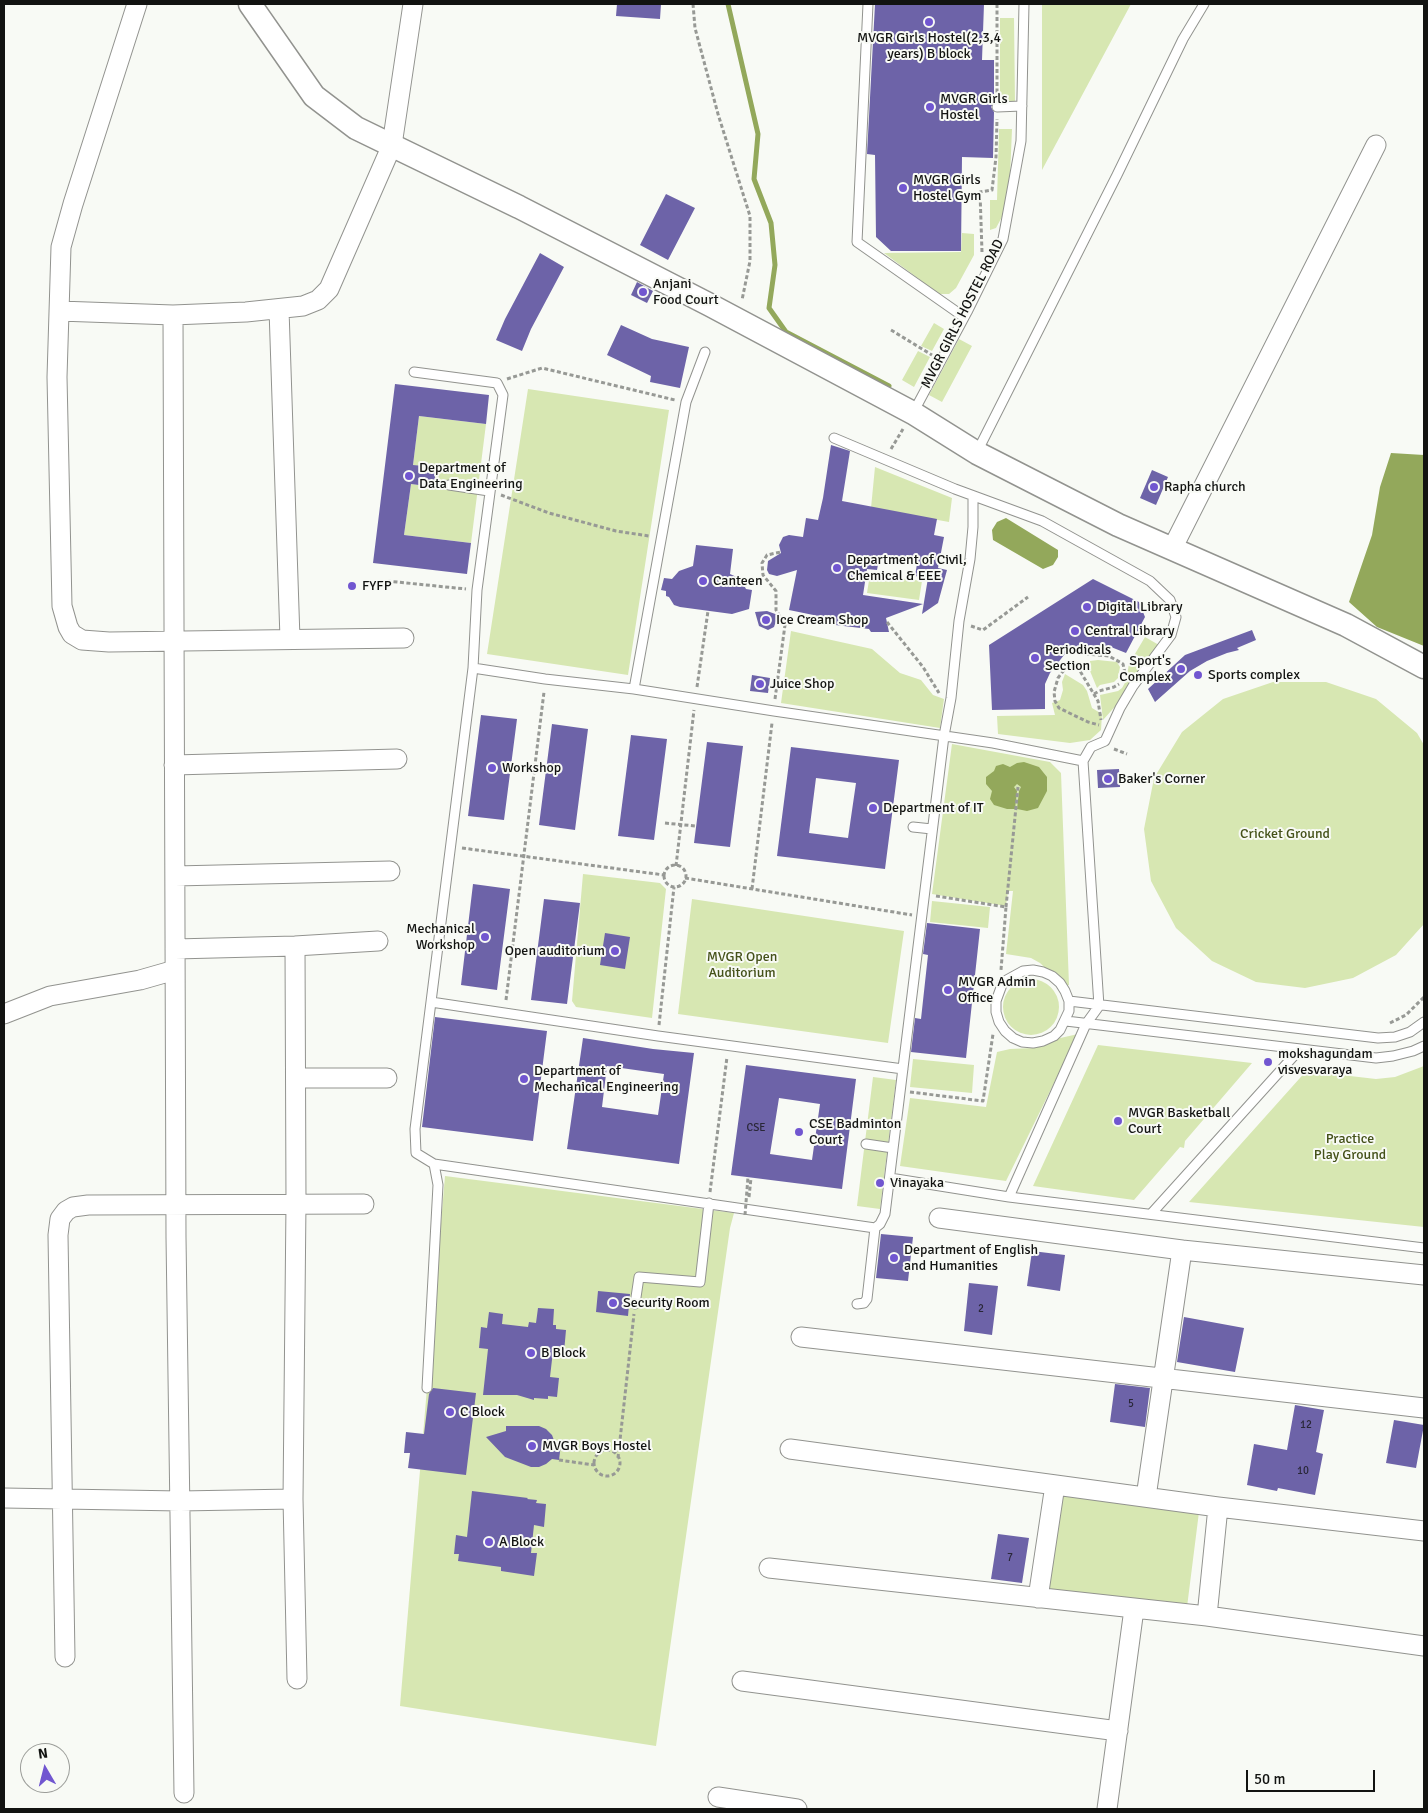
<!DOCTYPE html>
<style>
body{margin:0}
#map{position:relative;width:1428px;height:1813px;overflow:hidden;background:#f8faf5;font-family:Signika,sans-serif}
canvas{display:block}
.frame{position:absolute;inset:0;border:5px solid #121311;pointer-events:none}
.north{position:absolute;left:20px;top:1743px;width:50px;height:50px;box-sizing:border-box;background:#f8faf5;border:1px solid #9c9e9a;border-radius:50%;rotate:352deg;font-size:14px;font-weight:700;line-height:20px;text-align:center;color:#121311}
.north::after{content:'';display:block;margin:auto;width:18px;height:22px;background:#7156d0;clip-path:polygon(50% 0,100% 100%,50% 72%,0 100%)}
.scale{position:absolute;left:1246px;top:1770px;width:129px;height:22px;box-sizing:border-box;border:2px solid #121311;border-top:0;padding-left:6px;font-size:15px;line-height:18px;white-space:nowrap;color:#121311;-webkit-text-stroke:4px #f8faf5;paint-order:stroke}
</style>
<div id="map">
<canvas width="1428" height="1813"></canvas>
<div class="frame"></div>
<div class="north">N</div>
<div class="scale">50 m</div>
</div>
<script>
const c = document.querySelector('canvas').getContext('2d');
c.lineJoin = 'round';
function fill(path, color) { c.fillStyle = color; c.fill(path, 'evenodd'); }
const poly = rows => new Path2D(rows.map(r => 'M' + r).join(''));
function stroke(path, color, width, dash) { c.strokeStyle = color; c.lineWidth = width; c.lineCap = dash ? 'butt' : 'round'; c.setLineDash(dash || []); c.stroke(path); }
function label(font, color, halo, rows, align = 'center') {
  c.font = font + ' Signika,sans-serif'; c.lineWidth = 4; c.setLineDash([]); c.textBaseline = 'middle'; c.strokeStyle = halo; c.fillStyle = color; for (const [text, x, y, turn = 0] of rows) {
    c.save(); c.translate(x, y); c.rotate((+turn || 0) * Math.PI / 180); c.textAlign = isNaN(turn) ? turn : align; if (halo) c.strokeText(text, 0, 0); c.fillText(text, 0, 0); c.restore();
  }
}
const green = poly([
 [1042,4,1131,4,1042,170],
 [1000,18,1014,18,1015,102,1000,102],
 [999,129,1012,129,1010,177,1003,215,996,228,990,230,990,200,997,200],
 [962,233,974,234,974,255,956,288,949,294,939,294,884,253,961,252],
 [934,323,944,329,932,351,921,346],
 [959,339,972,346,942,402,929,395],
 [918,351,930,357,914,387,902,380],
 [528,389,669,410,628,675,487,654],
 [419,416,486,424,471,543,404,535,411,484,434,487,436,468,413,465],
 [875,467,952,498,949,522,871,508],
 [870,574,922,581,919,600,867,593],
 [791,631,872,649,900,673,921,680,933,695,944,699,940,728,781,703],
 [1145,637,1159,645,1129,691,1103,720,1100,695,1118,691,1122,688,1126,681,1129,664],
 [1098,660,1117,662,1120,667,1118,678,1114,682,1100,685,1097,688,1090,671,1090,661],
 [1065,674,1083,685,1087,691,1092,708,1102,714,1101,730,1090,740,1070,743,998,734,997,716,1055,715,1052,703,1060,700,1063,690,1062,682],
 [1273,682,1326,682,1376,699,1417,733,1424,745,1424,924,1396,955,1353,978,1305,988,1256,982,1212,961,1176,928,1151,881,1144,829,1154,778,1182,732,1223,699],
 [952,744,1050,762,1061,773,1069,985,1064,986,1040,963,1031,958,1006,954,1013,891,1008,891,1006,906,932,894],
 [583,874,660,883,666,889,652,1018,576,1007,572,1001],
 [692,899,904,931,888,1043,678,1014],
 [932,901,990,907,988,928,930,922],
 '1003 1007a28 28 0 1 1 56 0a28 28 0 1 1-56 0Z',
 [1078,1034,1006,1181,900,1166,910,1098,986,1107,997,1052,1010,1049,1033,1048,1056,1039],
 [1098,1045,1252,1063,1185,1141,1184,1148,1180,1147,1134,1200,1033,1186],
 [913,1059,974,1065,972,1093,910,1087],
 [1424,1066,1424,1227,1189,1202,1308,1069,1350,1076,1376,1079,1395,1077],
 [873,1077,896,1080,880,1209,857,1206],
 [445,1176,734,1213,730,1228,656,1746,400,1706],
 [1060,1495,1199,1512,1187,1607,1048,1590]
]);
const water = poly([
 [1391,453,1424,455,1424,646,1377,627,1349,602,1372,535,1380,487],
 [1006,518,1058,550,1058,557,1053,565,1043,569,993,540,992,530,997,522],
 [1024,762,1039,767,1047,777,1047,791,1038,808,1027,811,1017,809,1019,791,1021,787,1017,784,1014,787,1017,791,1015,809,1007,809,994,805,990,799,992,791,986,784,986,777,994,771,996,766,1003,764,1010,767,1017,763]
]);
const stream = poly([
 [728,4,758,134,754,179,771,223,775,265,769,308,786,332,889,386]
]);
const building = poly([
 [617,4,661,4,660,19,616,16],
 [875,4,984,4,982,60,994,60,994,102,991,107,994,112,993,158,962,157,961,251,891,251,876,237,875,155,867,154],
 [666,194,695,208,668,260,640,245],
 [540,253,564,267,531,329,522,351,496,340,505,319],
 [637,282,653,291,647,303,631,295],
 [621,325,652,339,689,347,680,388,650,382,651,376,607,355],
 [395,384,489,395,486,424,419,416,413,465,436,467,434,487,411,484,404,535,471,543,467,574,373,563],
 [831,445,850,451,842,501,937,519,934,535,944,537,938,568,947,570,938,603,922,614,928,578,915,576,917,564,879,559,877,570,867,569,863,595,923,604,886,618,889,632,871,632,869,629,827,624,828,618,789,610,797,570,777,576,769,574,767,570,768,561,781,553,779,545,783,537,789,535,803,537,806,518,818,520,823,498],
 [1152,470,1168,477,1156,505,1140,498],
 [696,545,733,549,730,574,741,579,746,589,752,590,749,609,732,614,680,607,674,605,669,597,666,596,666,591,661,590,664,578,672,579,679,571,693,566],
 [1093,579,1139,602,1145,617,1126,653,1111,647,1097,645,1073,650,1064,655,1050,673,1045,684,1045,709,992,710,989,645],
 [767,611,778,615,774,627,768,630,759,626,755,612],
 [1252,630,1256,640,1237,648,1239,650,1227,653,1207,661,1190,671,1155,702,1148,689,1185,655],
 [752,675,770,678,768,693,750,691],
 [481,715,517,719,504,820,468,816],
 [552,724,588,729,575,830,539,825],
 [631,735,667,739,654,840,618,836],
 [707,742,743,746,730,847,694,843],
 [791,747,899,760,885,869,777,856],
 [816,778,856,783,848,838,809,833],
 [1119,769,1120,787,1098,788,1097,770],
 [473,884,510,889,497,990,461,985],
 [544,899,580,903,567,1004,531,1000],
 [927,923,980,929,966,1058,911,1052,915,1018,921,1019,928,955,923,954],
 [605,933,630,937,625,969,600,965],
 [435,1017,547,1031,533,1141,422,1127],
 [583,1038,653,1049,694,1053,679,1164,567,1149],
 [607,1066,664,1074,658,1115,602,1107],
 [746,1065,856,1079,842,1189,731,1175],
 [779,1098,820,1104,812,1160,770,1154],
 [881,1234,913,1237,908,1281,876,1278],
 [1032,1251,1065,1255,1060,1291,1027,1286],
 [969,1283,998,1286,992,1335,964,1331],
 [598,1291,630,1294,628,1316,596,1312],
 [538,1308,554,1309,553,1325,556,1325,556,1329,566,1330,564,1352,553,1351,550,1377,559,1378,557,1397,548,1396,548,1399,534,1398,534,1400,517,1395,483,1395,488,1349,479,1348,481,1327,487,1328,489,1312,503,1314,502,1324,528,1327,529,1322,536,1323],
 [1184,1317,1244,1328,1235,1372,1177,1362],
 [1115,1384,1150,1388,1145,1427,1110,1422],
 [433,1388,476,1393,466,1475,408,1468,410,1453,404,1453,406,1432,424,1434,429,1394],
 [1295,1405,1324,1410,1316,1452,1323,1454,1315,1495,1278,1488,1277,1491,1247,1485,1254,1444,1287,1450],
 [1394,1420,1424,1425,1416,1468,1386,1463],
 [506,1426,539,1426,546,1429,552,1435,555,1443,561,1444,559,1460,552,1459,546,1464,539,1467,531,1467,505,1457,486,1437,506,1431],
 [472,1491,528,1498,527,1499,537,1500,536,1503,546,1504,544,1527,534,1525,531,1553,537,1553,534,1576,501,1571,501,1567,458,1561,459,1554,454,1554,456,1535,467,1537],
 [998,1534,1029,1538,1022,1583,991,1579]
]);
const path = poly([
 [693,4,695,28,718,114,750,216,750,261,742,300],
 [997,4,997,95],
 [982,252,980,192,992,190,996,157,997,119],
 [891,330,932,355],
 [507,379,542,368,675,400],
 [891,449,903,429],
 [501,495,549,513,616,531,649,536],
 [387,581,466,589],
 [887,622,923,667,939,693],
 [971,626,983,630,1028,597],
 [1085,654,1109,656,1123,664,1125,673,1124,675],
 [1077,666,1098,701,1101,720],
 [1064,670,1058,678,1054,692,1055,701,1059,708,1088,722,1099,725],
 [697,687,708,611],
 [1094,694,1099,691,1114,687,1119,684],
 [775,699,785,625,776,610,776,591,763,575,762,563,767,555,781,552],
 [1114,749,1127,754],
 [665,823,695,826],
 [462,848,664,875],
 '664 876a11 11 0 1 1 22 0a11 11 0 1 1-22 0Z',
 [676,866,694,710],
 [685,878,912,915],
 [752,889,772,723],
 [936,896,1006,907,1001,970],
 [1006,907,1018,787],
 [506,1000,544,692],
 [1390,1023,1406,1015,1424,997],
 [659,1025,674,887],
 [910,1092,983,1101,993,1034],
 [710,1192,727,1057],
 [749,1197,751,1178],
 '594 1463a13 13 0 1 1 26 0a13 13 0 1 1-26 0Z',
 [618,1458,634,1314],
 [559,1460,594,1465]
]);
const service = poly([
 [868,4,857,242,964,317],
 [997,107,1022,106],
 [414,372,497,383,503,395,477,590,473,668],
 [913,413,967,312,1003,239,1021,141,1024,4],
 [834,438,955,489,1042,521,1150,581,1170,600,1176,617,1171,635,1133,686,1120,708,1105,741,1091,747,1083,761,1099,1006,1086,1024,1009,1197,890,1178],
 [977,452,1117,175,1183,39,1204,4],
 [449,485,489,491],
 [634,689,686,402,705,352],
 [913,827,932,829],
 [1033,970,1043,972,1052,976,1060,983,1065,991,1069,1001,1069,1011,1060,1030,1054,1036,1043,1041,1033,1043,1022,1042,1013,1038,1005,1031,999,1022,996,1012,996,1001,1003,982,1023,971,1033,970],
 [1069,1001,1378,1038,1395,1037,1410,1032,1424,1022],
 [431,1002,658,1036,903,1069],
 [1066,1021,1376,1058,1393,1056,1413,1051,1424,1046],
 [866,1144,893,1148],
 [434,1164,875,1228],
 [1009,1197,1424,1248],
 [1151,1214,1300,1049],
 [635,1304,639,1277,700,1282,709,1203],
 [857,1304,864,1303,867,1299,875,1228,880,1224,885,1214,944,736,951,698,959,621,970,559,973,527,973,496],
 [427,1388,438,1185,434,1164,416,1153,415,1129,473,668,545,679,634,689,774,711,993,743,1083,761]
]);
const minor = poly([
 [137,4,73,204,61,247,57,377,62,606,68,627,72,634,82,640,109,642,404,638],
 [279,309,290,639],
 [59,311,173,315,246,312,303,306,318,300,329,289,392,145,413,4],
 [173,315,176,1237,184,1793],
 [1172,549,1376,145],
 [174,765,397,759],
 [175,876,390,871],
 [295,946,296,1203,293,1499,297,1679],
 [175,949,295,946,378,941],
 [4,1014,50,996,140,980,175,970],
 [296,1078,387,1078],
 [939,1218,1182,1250,1424,1275],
 [801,1337,1424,1408],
 [790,1449,1218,1507,1424,1531],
 [1146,1497,1182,1250],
 [4,1498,180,1501,293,1499],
 [769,1568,1207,1616,1424,1646],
 [1038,1598,1055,1485],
 [1207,1616,1218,1507],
 [65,1657,58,1235,60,1219,66,1211,73,1207,88,1205,364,1204],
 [742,1681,1118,1731],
 [718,1797,797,1809],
 [1107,1809,1134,1609]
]);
const tertiary = poly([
 [250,4,314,96,356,128,519,207,710,305,913,413,977,453,1118,525,1346,625,1424,667]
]);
const pathBridge = poly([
 [745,1215,748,1177]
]);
const markers = [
 [929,22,5,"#7156d0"],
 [930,107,5,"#7156d0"],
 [903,188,5,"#7156d0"],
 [643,292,5,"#7156d0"],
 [409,476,5,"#7156d0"],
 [1154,487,5,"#7156d0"],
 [837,568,5,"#7156d0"],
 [703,581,5,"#7156d0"],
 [352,586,5,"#7156d0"],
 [1087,607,5,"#7156d0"],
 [766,620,5,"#7156d0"],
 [1075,631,5,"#7156d0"],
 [1035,658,5,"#7156d0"],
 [1181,669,5,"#7156d0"],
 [1198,675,5,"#7156d0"],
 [760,684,5,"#7156d0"],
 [492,768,5,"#7156d0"],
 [1108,779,5,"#7156d0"],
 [873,808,5,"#7156d0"],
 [485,937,5,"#7156d0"],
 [615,951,5,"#7156d0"],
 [948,990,5,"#7156d0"],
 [1268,1062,5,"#7156d0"],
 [524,1079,5,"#7156d0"],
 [1118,1121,5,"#7156d0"],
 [799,1132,5,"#7156d0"],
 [880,1183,5,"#7156d0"],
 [894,1258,5,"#7156d0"],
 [613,1303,5,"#7156d0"],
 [531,1353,5,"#7156d0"],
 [450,1412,5,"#7156d0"],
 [532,1446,5,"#7156d0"],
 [489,1542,5,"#7156d0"]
];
const numberNames = [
 ["CSE",756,1128],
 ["2",981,1309],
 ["5",1131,1404],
 ["12",1306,1425],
 ["10",1303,1471],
 ["7",1010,1558]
];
const poiNames = [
 ["MVGR Girls Hostel(2,3,4",929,38,"center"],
 ["years) B block",929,54,"center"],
 ["MVGR Girls",940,99],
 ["Hostel",940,115],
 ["MVGR Girls",913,180],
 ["Hostel Gym",913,196],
 ["Anjani",653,284],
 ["Food Court",653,300],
 ["Department of",419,468],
 ["Data Engineering",419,484],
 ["Rapha church",1164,487],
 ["Department of Civil,",847,560],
 ["Chemical & EEE",847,576],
 ["Canteen",713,581],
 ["FYFP",362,586],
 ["Digital Library",1097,607],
 ["Ice Cream Shop",776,620],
 ["Central Library",1085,631],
 ["Periodicals",1045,650],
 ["Section",1045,666],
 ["Sport's",1171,661,"right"],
 ["Complex",1171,677,"right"],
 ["Sports complex",1208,675],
 ["Juice Shop",770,684],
 ["Workshop",502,768],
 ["Baker's Corner",1118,779],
 ["Department of IT",883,808],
 ["Mechanical",475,929,"right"],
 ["Workshop",475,945,"right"],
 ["Open auditorium",605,951,"right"],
 ["MVGR Admin",958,982],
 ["Office",958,998],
 ["mokshagundam",1278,1054],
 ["visvesvaraya",1278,1070],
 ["Department of",534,1071],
 ["Mechanical Engineering",534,1087],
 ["MVGR Basketball",1128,1113],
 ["Court",1128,1129],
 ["CSE Badminton",809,1124],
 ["Court",809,1140],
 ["Vinayaka",890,1183],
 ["Department of English",904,1250],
 ["and Humanities",904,1266],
 ["Security Room",623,1303],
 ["B Block",541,1353],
 ["C Block",460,1412],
 ["MVGR Boys Hostel",542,1446],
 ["A Block",499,1542]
];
const streetNames = [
 ["MVGR GIRLS HOSTEL ROAD",963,314,-63]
];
const parkNames = [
 ["Cricket Ground",1285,834],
 ["MVGR Open",742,957],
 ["Auditorium",742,973],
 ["Practice",1350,1139],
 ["Play Ground",1350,1155]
];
fill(green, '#d7e7b2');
fill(water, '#93a85b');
stroke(stream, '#93a85b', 5);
fill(building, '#6d63a8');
stroke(service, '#92938f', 11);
stroke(minor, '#92938f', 21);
stroke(tertiary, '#92938f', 25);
stroke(path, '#979995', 3, [4, 2.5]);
stroke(service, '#fff', 9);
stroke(minor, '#fff', 19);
stroke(tertiary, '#fff', 22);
stroke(pathBridge, '#979995', 3, [4, 2.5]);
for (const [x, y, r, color] of markers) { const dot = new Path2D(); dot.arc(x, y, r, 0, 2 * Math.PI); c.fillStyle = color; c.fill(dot); stroke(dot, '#f8faf5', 2); }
label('11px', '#292737', null, numberNames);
label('14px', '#121311', '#f8faf5', poiNames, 'left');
label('14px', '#121311', '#f8faf5', streetNames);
label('14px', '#445119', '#f8faf5', parkNames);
</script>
